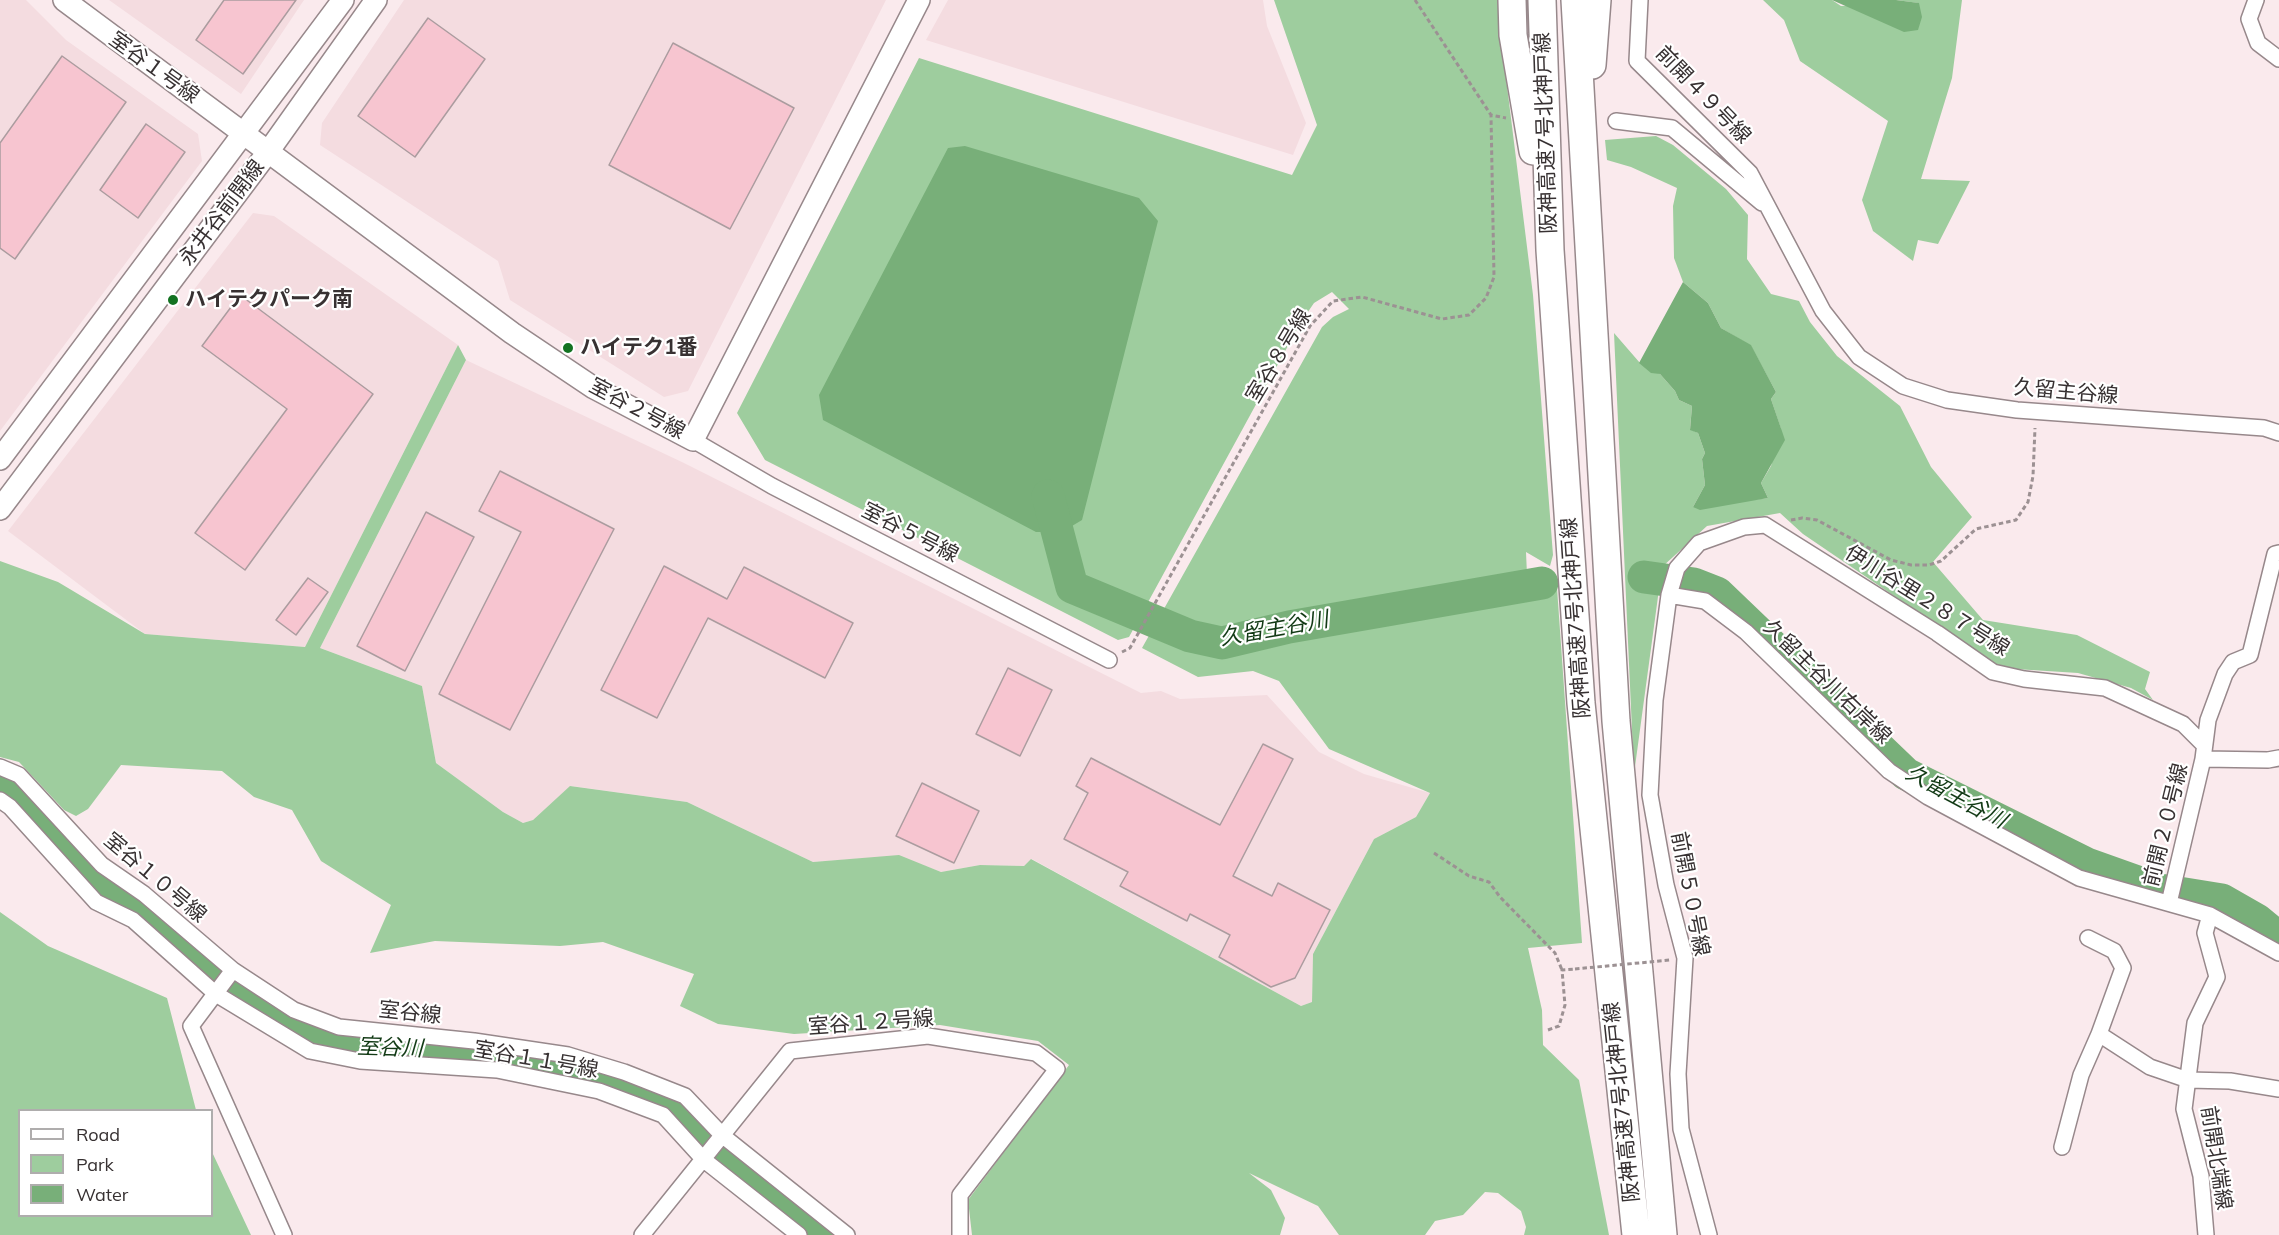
<!DOCTYPE html>
<meta charset="utf-8">
<style>
body{margin:0}
#map{position:relative;width:2279px;height:1235px;overflow:hidden;background:#faeaed;font-family:Mulish,sans-serif}
canvas{display:block}
.legend{position:absolute;left:18px;top:1109px;width:195px;height:108px;box-sizing:border-box;background:#fff;border:2px solid #afadad;margin:0;padding:8px 10px;list-style:none;font-size:18px;color:#373132}
.legend li{display:flex;align-items:center;gap:12px;height:30px}
.legend b{width:30px;border:2px solid #afadad}
</style>
<div id="map">
<canvas width="2279" height="1235"></canvas>
<ul class="legend">
<li><b style="height:8px;background:#fff"></b>Road</li>
<li><b style="height:16px;background:#9ecd9e"></b>Park</li>
<li><b style="height:16px;background:#78af79"></b>Water</li>
</ul>
</div>
<script>
const c = document.querySelector('canvas').getContext('2d');
c.lineJoin = 'round';
function fill(path, color) { c.fillStyle = color; c.fill(path, 'evenodd'); }
const poly = rows => new Path2D(rows.map(r => 'M' + r).join(''));
function stroke(path, color, width, dash) { c.strokeStyle = color; c.lineWidth = width; c.lineCap = dash ? 'butt' : 'round'; c.setLineDash(dash || []); c.stroke(path); }
function label(font, color, halo, rows, align = 'center') {
  c.font = font + ' Mulish,"Noto Sans JP",sans-serif'; c.lineWidth = 4.5; c.setLineDash([]); c.textBaseline = 'middle'; c.strokeStyle = halo; c.fillStyle = color; for (const [text, x, y, turn = 0] of rows) {
    c.save(); c.translate(x, y); c.rotate((+turn || 0) * Math.PI / 180); c.textAlign = isNaN(turn) ? turn : align; if (halo) c.strokeText(text, 0, 0); c.fillText(text, 0, 0); c.restore();
  }
}
const built = poly([
 [0,0,26,0,66,40,198,134,202,161,0,431],
 [109,0,304,0,241,94],
 [404,0,886,0,688,391,664,397,510,300,498,261,320,145,322,123],
 [948,0,1263,0,1267,26,1306,123,1293,155,926,40],
 [253,213,274,216,458,345,305,647,145,634,8,531],
 [466,360,684,463,1141,693,1161,691,1180,699,1267,695,1319,752,1364,774,1430,793,1416,817,1374,839,1313,954,1312,1002,1301,1006,1032,859,1024,866,980,865,941,872,899,856,813,862,687,802,571,786,533,820,523,823,503,812,436,763,422,686,320,648]
]);
const green = poly([
 [1274,0,1501,0,1502,46,1533,295,1553,555,1550,566,1526,552,1527,575,1428,588,1222,632,1207,632,1191,626,1180,644,1221,651,1557,588,1582,943,1528,948,1542,1010,1543,1045,1579,1080,1609,1235,1524,1235,1526,1227,1521,1211,1498,1193,1485,1192,1463,1215,1435,1221,1425,1235,1339,1235,1318,1206,1249,1173,1271,1190,1285,1218,1280,1235,972,1235,968,1200,1069,1065,1038,1041,940,1025,794,1034,718,1024,680,1006,694,974,603,942,560,946,435,941,370,953,391,905,321,861,292,810,254,797,222,771,121,765,88,809,76,816,64,810,19,762,0,757,0,561,58,582,145,634,305,647,458,345,466,360,320,648,422,686,436,763,503,812,523,823,533,820,570,786,687,802,813,862,899,855,941,872,980,865,1024,866,1031,859,1301,1006,1312,1002,1313,954,1374,839,1416,817,1430,793,1329,749,1279,681,1253,671,1198,677,1142,648,1322,327,1333,317,1349,309,1332,292,1314,303,1301,322,1129,637,1118,640,765,460,737,413,919,58,1292,175,1317,125],
 [1763,0,1832,0,1841,6,1918,3,1896,0,1962,0,1952,78,1921,179,1970,181,1938,244,1918,240,1913,261,1873,231,1862,200,1888,121,1800,61,1784,20],
 [1656,136,1673,145,1726,189,1748,215,1747,259,1771,294,1799,301,1810,322,1837,356,1900,406,1931,467,1972,517,1933,562,1983,620,2077,635,2150,672,2145,689,2153,700,2131,688,2078,673,2000,668,1803,534,1780,513,1707,526,1662,567,1634,774,1614,333,1640,363,1660,374,1675,391,1679,400,1692,406,1690,429,1698,433,1705,453,1702,459,1705,485,1693,507,1768,498,1761,483,1771,466,1781,429,1771,399,1776,392,1751,346,1721,328,1708,303,1683,282,1674,258,1673,206,1677,188,1631,167,1607,160,1605,140],
 [0,912,48,946,167,998,196,1110,20,1110,20,1216,212,1216,212,1152,251,1235,0,1235]
]);
const water = poly([
 [1832,0,1896,0,1919,3,1922,17,1918,30,1904,32],
 [965,146,1139,198,1158,221,1082,520,1062,532,1036,532,823,420,819,395,948,148],
 [1683,282,1708,303,1721,328,1751,345,1776,392,1771,399,1785,440,1761,483,1768,498,1700,510,1693,507,1705,485,1702,459,1705,453,1698,433,1690,430,1692,406,1679,400,1675,391,1660,374,1651,373,1639,363]
]);
const river = poly([
 [1048,496,1072,587,1190,636,1222,643,1289,627,1542,583],
 [1644,577,1694,584,1717,593,1906,774,2087,864,2160,890,2222,900,2257,920,2279,938],
 [0,783,13,787,86,868,139,909,210,974,301,1031,342,1047,453,1050,521,1060,600,1079,672,1108,765,1191,821,1235]
]);
const building = poly([
 [224,0,296,0,243,74,196,40,224,0],
 [428,18,485,59,415,157,358,116,428,18],
 [673,43,794,108,730,229,609,165,673,43],
 [62,56,126,102,15,259,0,248,0,143,62,56],
 [146,124,185,152,138,218,100,190,146,124],
 [240,295,373,394,245,570,195,533,287,409,202,346,240,295],
 [500,471,614,529,510,730,439,694,521,532,479,511,500,471],
 [426,512,474,537,405,671,357,646,426,512],
 [664,566,727,599,744,567,853,623,825,678,708,618,657,718,601,690,664,566],
 [308,578,328,592,296,635,276,620,308,578],
 [1008,668,1052,690,1020,756,976,734,1008,668],
 [1263,744,1293,759,1233,876,1272,896,1278,883,1330,910,1295,978,1271,987,1219,957,1230,935,1190,914,1187,921,1120,886,1128,872,1064,839,1088,793,1076,786,1091,758,1220,825,1263,744],
 [922,783,979,811,954,863,896,836,922,783]
]);
const path = poly([
 [1415,0,1491,115,1506,118],
 [1791,520,1802,518,1817,520,1891,560,1911,565,1929,565,1941,561,1976,529,2016,520,2028,502,2033,476,2035,428],
 [1122,652,1130,648,1310,326,1333,301,1362,297,1442,319,1469,315,1486,298,1494,277,1491,115],
 [1434,853,1469,876,1489,882,1500,897,1555,953,1562,970],
 [1548,1030,1559,1026,1565,1005,1562,970,1575,969]
]);
const street = poly([
 [1640,0,1637,61,1750,173,1823,311,1859,357,1903,386,1947,400,2017,410,2264,428,2279,433],
 [2256,0,2249,19,2258,43,2279,59],
 [1616,121,1672,128,1762,203],
 [693,440,772,486,1109,660],
 [1669,595,1705,601,1746,632,1889,771,1928,797,2079,878,2210,915,2279,953],
 [2203,759,2208,720,2225,674,2233,662,2250,655,2275,554,2279,553],
 [0,767,19,775,102,865,144,894,233,970,294,1010,339,1027,474,1041,568,1055,624,1072,685,1096,723,1136,847,1235],
 [0,800,10,807,96,902,133,920,216,994,310,1051,360,1061,497,1070,599,1091,663,1115,704,1160,799,1235],
 [2169,903,2203,759,2268,760,2279,758],
 [2088,938,2114,951,2123,968,2099,1034,2150,1067,2188,1080,2230,1081,2279,1089],
 [233,970,191,1026,284,1235],
 [2062,1147,2081,1075,2099,1034],
 [642,1235,790,1051,928,1036,1036,1053,1057,1069,960,1195,960,1235],
 [1709,1235,1681,1129,1678,1074,1685,958,1666,885,1650,795,1655,700,1669,595,1677,568,1699,543,1744,527,1765,525,1937,633,1993,672,2024,679,2105,688,2183,724,2204,745],
 [2206,1235,2201,1176,2184,1109,2195,1023,2217,977,2205,933,2210,915]
]);
const secondary = poly([
 [64,0,512,333,594,388,693,440,919,0],
 [0,459,343,0],
 [0,509,268,152,376,0]
]);
const highway = poly([
 [1512,0,1513,35,1533,151],
 [1542,0,1550,250,1581,703,1636,1235],
 [1575,0,1616,721,1663,1235],
 [1592,65,1597,0]
]);
const pathBridge = poly([
 [1575,969,1670,960]
]);
const markers = [
 [173,300,6,"#137221"],
 [568,348,6,"#137221"]
];
const streetNames = [
 ["室谷１号線",154,68,36],
 ["前開４９号線",1703,95,46],
 ["阪神高速7号北神戸線",1546,133,-92],
 ["永井谷前開線",222,213,-53],
 ["室谷８号線",1279,356,-59],
 ["久留主谷線",2066,392,5],
 ["室谷２号線",637,409,28],
 ["室谷５号線",910,533,27],
 ["伊川谷里２８７号線",1927,601,32],
 ["阪神高速7号北神戸線",1576,618,-94],
 ["久留主谷川右岸線",1827,682,44],
 ["前開２０号線",2166,825,-76],
 ["室谷１０号線",155,878,40],
 ["前開５０号線",1690,894,79],
 ["室谷線",410,1013,6],
 ["室谷１２号線",871,1023,-4],
 ["室谷１１号線",536,1060,10],
 ["阪神高速7号北神戸線",1622,1102,-96],
 ["前開北端線",2216,1158,81]
];
const poiNames = [
 ["ハイテクパーク南",185,300],
 ["ハイテク1番",580,348]
];
const waterNames = [
 ["久留主谷川",1274,629,-10],
 ["久留主谷川",1956,797,28],
 ["室谷川",390,1048,2]
];
fill(built, '#f4dce0');
fill(green, '#9ecd9e');
fill(water, '#78af79');
stroke(river, '#78af79', 33);
fill(building, '#f7c5d0');
stroke(building, '#ab9c9f', 1.5);
stroke(street, '#97888b', 18);
stroke(secondary, '#97888b', 24);
stroke(highway, '#97888b', 30);
stroke(path, '#9c9193', 3, [4.5, 3]);
stroke(street, '#fff', 15);
stroke(secondary, '#fff', 21);
stroke(highway, '#fff', 27);
stroke(pathBridge, '#9c9193', 3, [4.5, 3]);
for (const [x, y, r, color] of markers) { const dot = new Path2D(); dot.arc(x, y, r, 0, 2 * Math.PI); c.fillStyle = color; c.fill(dot); stroke(dot, '#fff', 2); }
label('21px', '#373132', '#fff', streetNames);
label('bold 21px', '#373132', '#fff', poiNames, 'left');
label('italic 22px', '#123a15', '#fff', waterNames);
</script>
